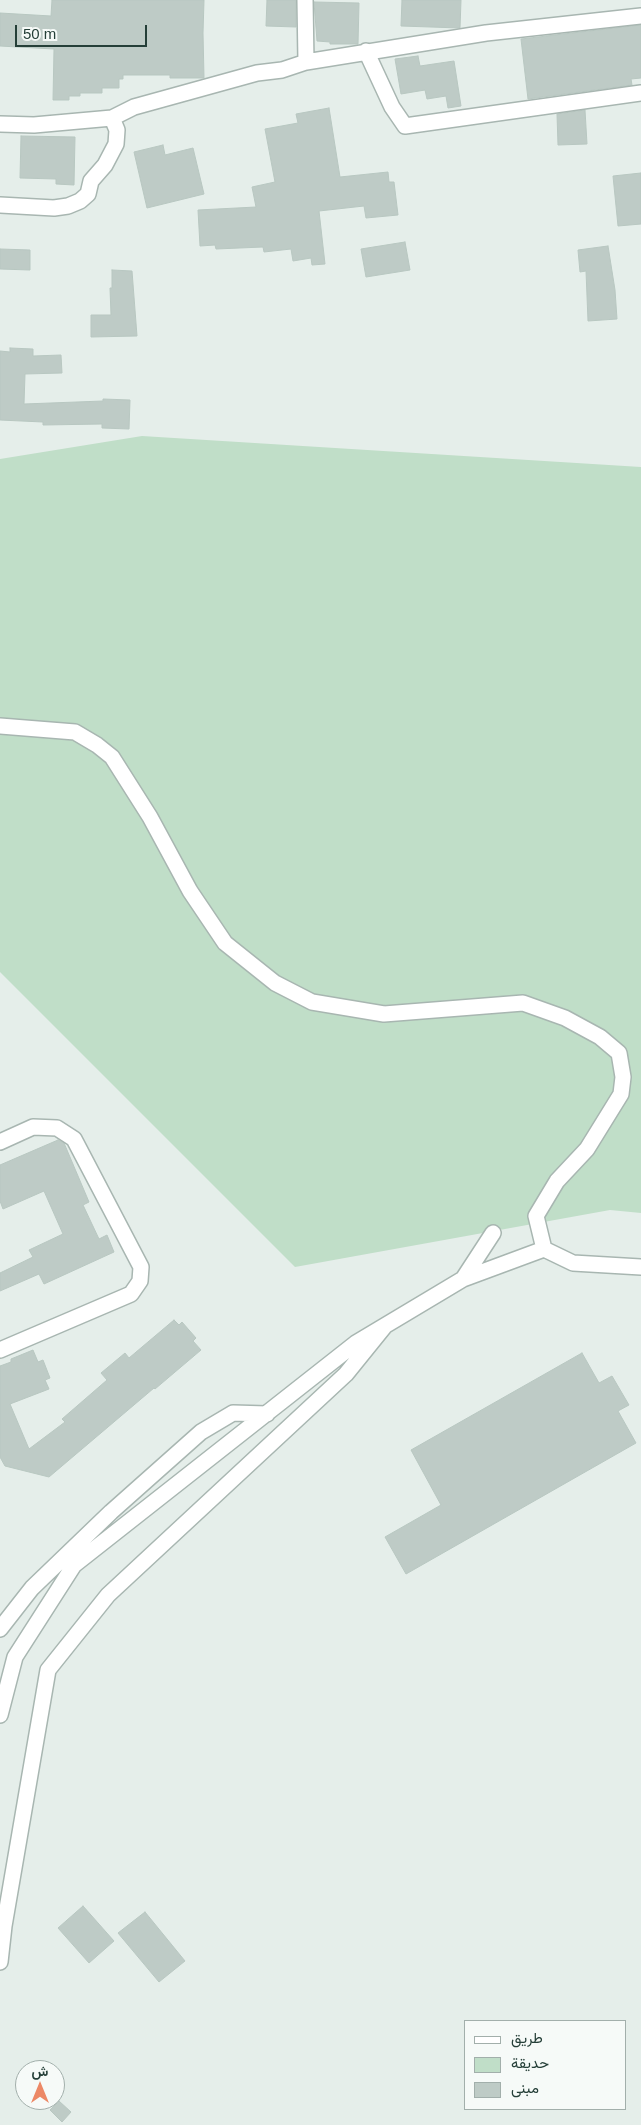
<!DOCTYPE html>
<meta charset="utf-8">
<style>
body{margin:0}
#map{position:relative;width:641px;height:2125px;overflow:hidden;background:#e5eeea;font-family:Helvetica,Vazirmatn,sans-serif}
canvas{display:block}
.legend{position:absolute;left:464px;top:2020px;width:162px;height:90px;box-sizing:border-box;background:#f6faf8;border:1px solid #a2afab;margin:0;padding:6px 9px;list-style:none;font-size:15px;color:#253f38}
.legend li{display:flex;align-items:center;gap:10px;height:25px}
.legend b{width:25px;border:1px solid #a2afab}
.north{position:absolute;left:15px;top:2060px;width:50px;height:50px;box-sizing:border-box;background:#f6faf8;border:1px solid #a2afab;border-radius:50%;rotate:0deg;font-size:14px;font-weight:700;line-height:20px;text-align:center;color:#253f38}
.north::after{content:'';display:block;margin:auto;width:18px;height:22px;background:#ec8866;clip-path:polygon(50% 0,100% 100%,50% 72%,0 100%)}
.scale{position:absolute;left:15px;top:25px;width:132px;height:22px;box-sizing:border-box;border:2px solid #253f38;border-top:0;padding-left:6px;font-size:15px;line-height:18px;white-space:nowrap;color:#253f38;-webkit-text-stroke:4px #f6faf8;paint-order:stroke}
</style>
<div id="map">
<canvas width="641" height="2125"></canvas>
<ul class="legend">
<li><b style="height:6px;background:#fff"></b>طريق</li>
<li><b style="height:14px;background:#c0dec8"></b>حديقة</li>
<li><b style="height:14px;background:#becbc6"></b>مبنى</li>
</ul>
<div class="north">ش</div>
<div class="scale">50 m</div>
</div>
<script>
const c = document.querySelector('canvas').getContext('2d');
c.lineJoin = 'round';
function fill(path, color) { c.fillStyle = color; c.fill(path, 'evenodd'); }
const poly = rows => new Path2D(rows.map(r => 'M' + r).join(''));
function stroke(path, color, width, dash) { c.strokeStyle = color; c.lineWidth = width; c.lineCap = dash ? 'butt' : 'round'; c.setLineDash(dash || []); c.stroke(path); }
const green = poly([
 [142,436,641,467,641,1213,610,1210,295,1267,0,972,0,459]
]);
const building = poly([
 [52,0,204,0,203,33,204,78,170,78,170,75,123,75,123,79,119,79,119,88,102,88,102,93,80,93,80,96,69,96,69,100,53,100,54,49,0,46,0,13,51,16,52,0],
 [267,0,296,0,296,27,266,26,267,0],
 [402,0,461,0,460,28,401,26,402,0],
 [314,2,359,3,358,44,330,44,330,42,317,41,314,2],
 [641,25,641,78,631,79,632,85,528,99,521,39,641,25],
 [418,56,420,66,454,61,461,106,448,108,446,96,427,99,425,90,401,94,395,59,418,56],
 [329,108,340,177,388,172,389,182,394,182,398,215,366,218,364,206,319,211,325,264,312,265,311,258,293,261,291,249,264,252,263,247,216,249,215,245,200,246,198,210,256,207,252,187,275,182,265,129,298,123,296,114,329,108],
 [585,110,587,144,558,145,557,114,585,110],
 [21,136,75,137,74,185,56,184,56,179,20,178,21,136],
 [163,145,165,155,193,148,204,194,147,208,134,152,163,145],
 [641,173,641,224,618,226,613,176,641,173],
 [405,242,410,270,366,277,361,249,405,242],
 [608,246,615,290,617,319,588,321,586,271,580,272,578,250,608,246],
 [0,249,30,250,30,270,0,269,0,249],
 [112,270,132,271,137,336,91,337,91,315,111,315,110,288,112,288,112,270],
 [10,348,33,349,33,356,61,355,62,373,25,374,24,404,103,401,103,399,130,400,129,429,102,428,102,424,43,425,43,422,0,420,0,351,10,352,10,348],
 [58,1140,64,1143,89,1202,83,1205,99,1239,107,1235,114,1252,44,1284,39,1274,0,1291,0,1273,33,1257,29,1250,63,1234,44,1191,3,1209,0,1201,0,1165,58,1140],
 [174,1320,179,1325,182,1322,196,1338,193,1341,201,1350,155,1389,154,1388,49,1477,5,1466,0,1457,0,1366,11,1362,11,1359,33,1350,38,1362,43,1360,50,1378,45,1380,49,1389,10,1404,29,1449,65,1422,62,1419,107,1380,101,1373,125,1353,129,1358,174,1320],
 [582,1353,599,1383,612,1376,629,1405,618,1411,636,1443,406,1574,385,1537,441,1505,411,1450,582,1353],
 [83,1906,114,1941,89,1963,58,1928,83,1906],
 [145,1912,185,1961,159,1982,118,1933,145,1912],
 [59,2101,71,2112,62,2122,50,2110,59,2101]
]);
const street = poly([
 [305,0,306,62],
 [366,51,392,107,405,126,641,93],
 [0,124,34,125,112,118,134,107,257,73,282,70,306,62,486,33,641,16],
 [0,205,54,208,68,206,80,201,88,194,91,181,105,165,116,144,117,130,112,118],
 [0,726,75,732,97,745,112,757,150,817,190,891,225,943,275,983,312,1002,384,1014,523,1003,565,1018,600,1037,619,1053,623,1077,621,1094,587,1149,557,1181,536,1216,544,1249,573,1263,641,1267],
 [0,1142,33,1127,57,1128,74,1139,141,1267,140,1281,131,1294,0,1350],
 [463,1279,493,1233],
 [0,1629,32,1588,111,1512,201,1432,233,1413,267,1414],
 [0,1715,15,1657,74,1565,356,1343,463,1279,544,1249],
 [0,1962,4,1926,48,1670,108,1595,346,1374,384,1327]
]);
fill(green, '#c0dec8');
fill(building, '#becbc6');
stroke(building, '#b8c7c1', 1);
stroke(street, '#a8b6b1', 18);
stroke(street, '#fff', 15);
</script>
